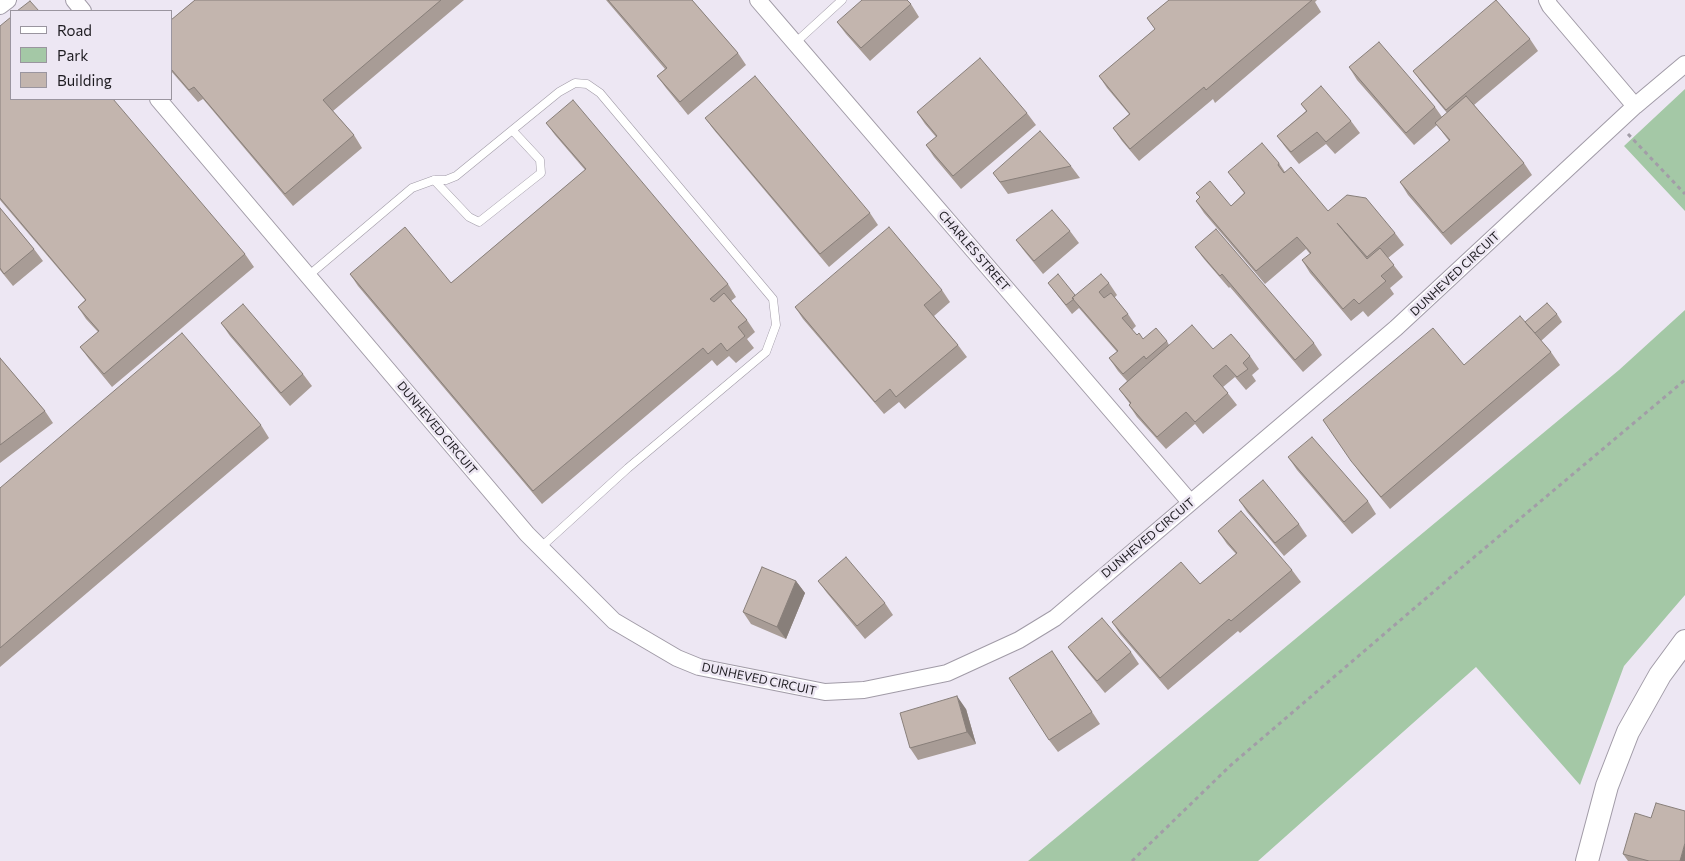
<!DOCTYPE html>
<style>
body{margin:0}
#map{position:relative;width:1685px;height:861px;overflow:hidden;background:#ede7f3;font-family:Commissioner,sans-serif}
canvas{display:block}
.legend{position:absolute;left:10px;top:10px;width:162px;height:90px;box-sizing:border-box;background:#ede7f3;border:1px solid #9a959f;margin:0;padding:6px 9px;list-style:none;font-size:15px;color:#1d1b20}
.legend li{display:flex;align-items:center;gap:10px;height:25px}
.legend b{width:25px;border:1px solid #9a959f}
</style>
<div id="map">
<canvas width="1685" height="861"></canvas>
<ul class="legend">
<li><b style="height:6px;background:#fff"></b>Road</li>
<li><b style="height:14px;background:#a4c8a6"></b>Park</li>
<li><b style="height:14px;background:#c3b5ae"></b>Building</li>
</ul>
</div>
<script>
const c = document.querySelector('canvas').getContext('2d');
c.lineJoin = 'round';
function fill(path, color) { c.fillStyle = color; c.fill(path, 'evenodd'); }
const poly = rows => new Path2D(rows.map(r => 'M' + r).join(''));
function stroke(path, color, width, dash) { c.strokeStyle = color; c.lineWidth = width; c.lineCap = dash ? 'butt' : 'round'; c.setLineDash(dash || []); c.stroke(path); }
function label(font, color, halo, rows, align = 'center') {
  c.font = font + ' Commissioner,sans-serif'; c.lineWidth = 5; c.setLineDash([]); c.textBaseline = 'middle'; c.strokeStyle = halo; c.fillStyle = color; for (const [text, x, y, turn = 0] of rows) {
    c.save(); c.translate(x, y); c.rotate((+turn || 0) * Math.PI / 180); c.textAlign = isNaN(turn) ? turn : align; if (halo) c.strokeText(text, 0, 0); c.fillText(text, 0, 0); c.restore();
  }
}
const green = poly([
 [1685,89,1685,211,1624,146],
 [1685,310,1685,595,1624,666,1580,785,1476,667,1258,861,1028,861,1619,370]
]);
const path = poly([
 [1628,134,1685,194],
 [1132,861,1231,765,1466,564,1685,380]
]);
const service = poly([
 [795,43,842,0],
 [434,180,469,217,479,222,541,173,540,160,513,131],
 [308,276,412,188,434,180,446,180,456,176,559,92,575,83,587,84,600,93,773,299,776,325,766,352,628,468,540,548]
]);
const minor = poly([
 [74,0,83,11],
 [758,0,1190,502],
 [1547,0,1550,6,1635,106],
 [0,6,8,0],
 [158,99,527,534,614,621,677,658,699,667,825,692,864,690,947,673,1019,640,1055,618,1396,328,1635,106,1685,64]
]);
const secondary = poly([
 [1587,861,1607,786,1628,732,1660,675,1685,641]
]);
const wall = poly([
 [195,0,464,0,333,111,354,135,362,148,293,206,203,99,198,102,171,71,171,20],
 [606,0,692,0,738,53,746,65,688,115,666,88,657,76,665,69],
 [1169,0,1317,0,1315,2,1321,12,1215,103,1213,99,1139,161,1122,141,1113,128,1129,114,1107,88,1099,76,1155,29,1147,18],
 [911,4,919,17,870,61,846,34,837,22],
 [0,26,245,254,254,267,112,387,89,359,80,347,98,332,86,319,78,307,85,300,0,200],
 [1530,39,1538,51,1474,105,1524,163,1532,175,1451,245,1408,195,1400,182,1449,141,1437,125,1414,145,1357,80,1349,67,1435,107,1442,117,1447,113,1422,83,1413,71],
 [1301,104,1351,121,1360,133,1335,154,1326,144,1299,164,1286,148,1277,136,1306,111],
 [917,112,1027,113,1036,125,961,189,934,157,926,145,936,137,925,124],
 [705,118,870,213,878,225,829,267,714,130],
 [546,123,728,284,736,297,731,301,747,320,755,332,747,339,754,348,736,363,729,356,717,366,712,360,542,504,358,286,350,274,451,283,585,170,555,135],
 [1279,163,1285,172,1328,211,1395,233,1404,245,1388,258,1403,277,1390,288,1394,294,1368,317,1363,311,1351,321,1310,273,1302,260,1310,254,1306,249,1265,284,1204,213,1196,201,1200,197,1196,193,1231,206,1244,193,1228,172],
 [1071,166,1080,178,1008,194,993,173],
 [0,208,34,249,43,261,13,286,0,270],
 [1070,231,1079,243,1043,274,1025,252,1016,240],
 [1195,247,1314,343,1322,355,1303,372,1230,287,1229,288,1204,259],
 [1048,283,1075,295,1109,283,1117,295,1114,298,1128,314,1136,326,1132,330,1137,335,1143,339,1167,341,1169,345,1213,349,1250,356,1259,369,1252,375,1256,381,1246,390,1235,377,1223,387,1237,405,1203,434,1195,424,1166,449,1137,417,1129,405,1130,404,1119,389,1127,381,1118,371,1109,358,1117,352,1079,308,1072,314],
 [942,290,950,302,934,316,958,345,967,357,905,409,899,402,884,414,803,319,795,307],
 [1557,314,1562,322,1541,341,1551,352,1560,365,1390,509,1360,473,1323,420,1464,365,1526,323],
 [221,323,303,374,312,386,290,406,230,336],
 [0,358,45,411,53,423,0,463],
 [261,425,269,438,0,667,0,488],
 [1288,457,1368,501,1376,514,1352,534,1297,470],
 [1239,500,1299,524,1307,536,1284,556,1247,512],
 [1218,531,1292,570,1301,582,1240,633,1238,631,1168,690,1120,634,1112,622,1200,584,1236,554,1227,544],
 [796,581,805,593,786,639,751,624,743,612],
 [818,581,885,603,893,615,865,639,827,593],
 [1068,647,1131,652,1139,664,1105,693,1077,659],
 [1052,651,1100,724,1058,752,1049,740],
 [966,709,976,744,918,760,910,748],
 [1651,818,1685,861,1628,861,1623,854]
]);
const shadedWall = poly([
 [796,581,805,593,786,639,777,627],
 [957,696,966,709,976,744,967,732],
 [1685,843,1685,861,1680,861]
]);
const building = poly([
 [195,0,441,0,323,100,354,135,285,194,194,87,189,90,171,69,171,20,195,0],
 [608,0,692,0,738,53,680,102,657,76,667,68,608,0],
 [862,0,907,0,911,4,861,48,837,22,862,0],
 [1169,0,1312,0,1206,90,1204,87,1130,149,1113,128,1130,114,1099,76,1155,29,1147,18,1169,0],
 [1496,0,1530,39,1446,110,1413,71,1496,0],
 [30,1,39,11,17,11,30,1],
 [11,17,11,99,113,99,245,254,104,374,80,347,99,331,78,307,86,300,0,198,0,26,11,17],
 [1379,42,1435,107,1406,133,1349,67,1379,42],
 [980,58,1027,113,953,176,926,145,937,136,917,112,980,58],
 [755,76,870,213,820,254,705,118,755,76],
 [1321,86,1351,121,1326,142,1317,132,1291,152,1277,136,1307,111,1301,104,1321,86],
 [1466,96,1524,163,1443,233,1400,182,1450,140,1435,123,1466,96],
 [573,100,728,284,710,299,714,302,724,293,747,320,738,327,745,336,727,351,721,343,708,354,703,348,533,491,350,274,405,227,451,283,586,169,546,123,573,100],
 [1040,131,1071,166,1000,182,993,173,1040,131],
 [1262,143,1279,163,1278,165,1284,173,1291,167,1328,211,1347,195,1366,198,1395,233,1367,257,1337,223,1367,259,1380,248,1394,265,1381,276,1386,281,1359,304,1354,299,1343,309,1302,260,1311,253,1297,237,1256,271,1196,201,1200,197,1196,193,1210,181,1231,206,1245,193,1228,172,1262,143],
 [0,208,34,249,4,274,0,268,0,208],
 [1052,210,1070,231,1034,261,1016,240,1052,210],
 [889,227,942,290,924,305,958,345,896,397,890,389,875,402,795,307,889,227],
 [1216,229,1314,343,1295,360,1222,274,1220,276,1195,247,1216,229],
 [1058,274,1075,295,1072,298,1074,299,1066,305,1048,283,1058,274],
 [1101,274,1109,283,1099,292,1104,298,1111,293,1128,314,1122,318,1137,335,1139,333,1143,339,1156,328,1167,341,1146,359,1144,356,1123,374,1109,358,1118,351,1072,298,1101,274],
 [1547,303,1557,314,1535,333,1525,322,1547,303],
 [243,304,303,374,281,393,221,323,243,304],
 [1520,316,1551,352,1381,497,1351,461,1323,420,1433,328,1464,365,1520,316],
 [1192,325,1213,349,1231,334,1250,356,1243,363,1248,369,1237,377,1226,365,1213,376,1228,393,1195,422,1186,412,1157,437,1129,405,1131,403,1119,389,1192,325],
 [182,333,261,425,0,648,0,488,182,333],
 [0,358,45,411,0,445,0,358],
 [1312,437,1368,501,1344,522,1288,457,1312,437],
 [1263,480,1299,524,1275,543,1239,500,1263,480],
 [1241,511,1292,570,1231,621,1229,619,1160,678,1112,622,1181,562,1200,584,1237,553,1218,531,1241,511],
 [846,557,885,603,857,626,818,581,846,557],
 [762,567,796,581,777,627,743,612,762,567],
 [1102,618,1131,652,1097,681,1068,647,1102,618],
 [1052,651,1092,712,1049,740,1009,678,1052,651],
 [957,696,967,732,910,748,900,713,957,696],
 [1656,803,1685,811,1685,843,1680,861,1649,861,1623,854,1635,813,1651,818,1656,803]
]);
const streetNames = [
 ["CHARLES STREET",974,251,49],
 ["DUNHEVED CIRCUIT",1455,274,-43],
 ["DUNHEVED CIRCUIT",437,428,50],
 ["DUNHEVED CIRCUIT",1148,538,-40],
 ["DUNHEVED CIRCUIT",759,679,12]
];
fill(green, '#a4c8a6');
stroke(service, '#a19ba7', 9);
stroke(minor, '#a19ba7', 18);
stroke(secondary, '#a19ba7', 24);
stroke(path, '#a29da7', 3, [4, 4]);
stroke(service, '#fff', 8);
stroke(minor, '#fff', 16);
stroke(secondary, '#fff', 22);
fill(wall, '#a89c96');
fill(shadedWall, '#887f7a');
fill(building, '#c3b5ae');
stroke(building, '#887f7a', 1);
label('12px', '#1d1b20', '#ede7f3', streetNames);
</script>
